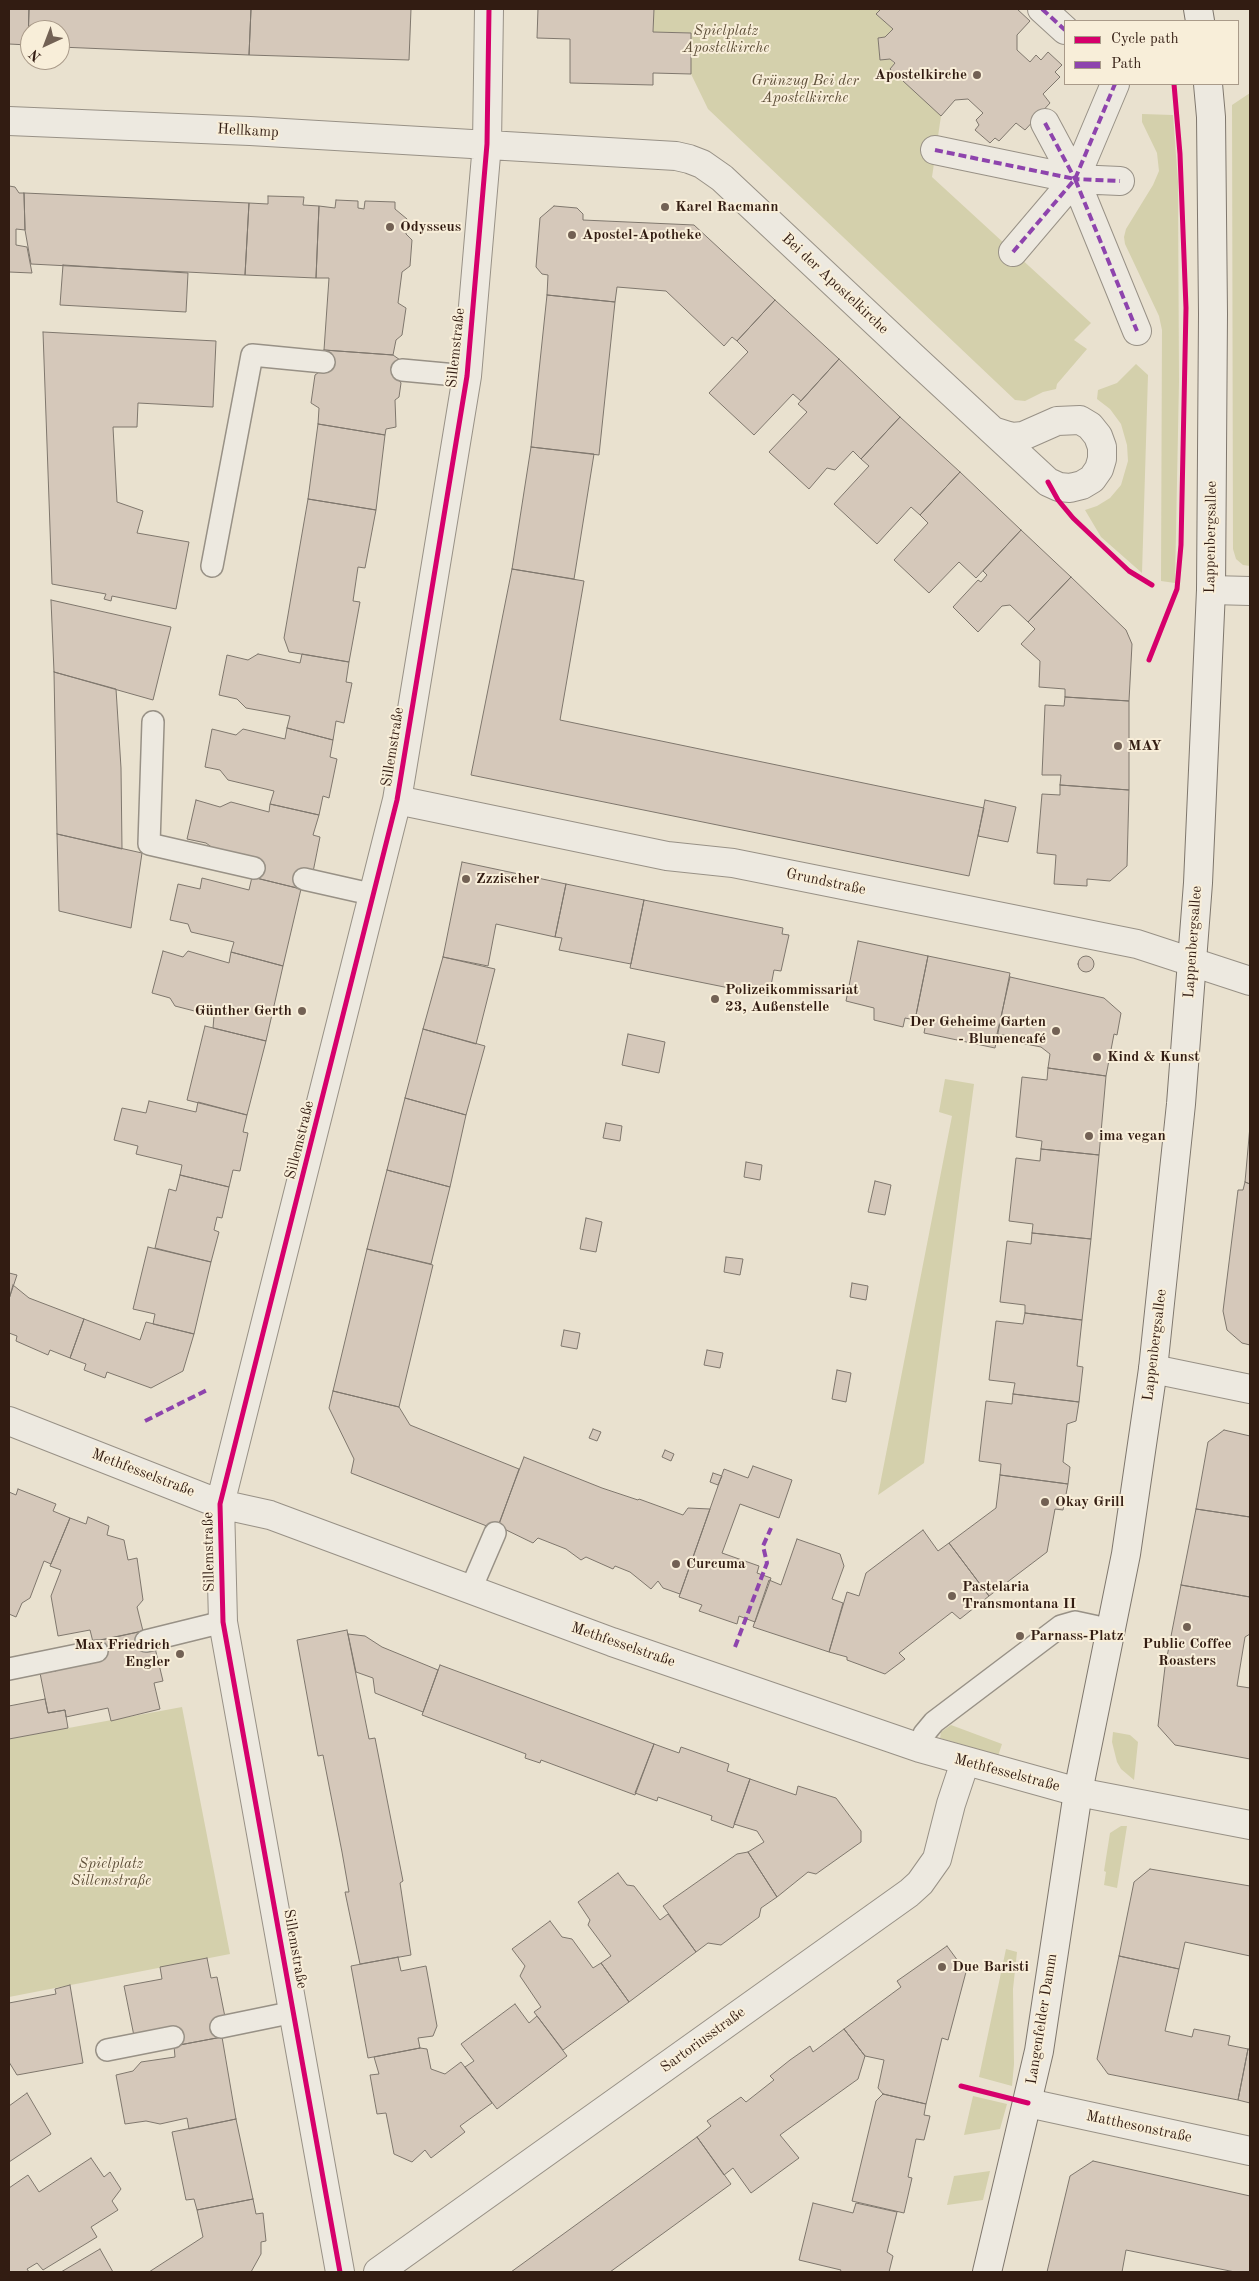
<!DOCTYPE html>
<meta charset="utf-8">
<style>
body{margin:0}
#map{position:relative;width:1259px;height:2281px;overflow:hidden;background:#e9e1cf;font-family:"Old Standard TT",serif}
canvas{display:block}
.frame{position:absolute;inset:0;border:10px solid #321c12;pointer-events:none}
.legend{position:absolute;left:1064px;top:20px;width:175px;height:65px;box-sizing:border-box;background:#f8eed9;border:1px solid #a99a89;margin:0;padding:6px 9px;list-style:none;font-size:15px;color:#321c12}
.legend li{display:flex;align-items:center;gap:10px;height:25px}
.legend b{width:25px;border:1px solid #a99a89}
.north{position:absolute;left:20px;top:20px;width:50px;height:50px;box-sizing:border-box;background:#f8eed9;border:1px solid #a99a89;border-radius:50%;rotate:223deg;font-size:14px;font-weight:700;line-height:20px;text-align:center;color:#321c12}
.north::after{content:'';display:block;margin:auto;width:18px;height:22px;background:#726154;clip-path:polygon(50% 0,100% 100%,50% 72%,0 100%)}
</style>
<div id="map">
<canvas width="1259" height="2281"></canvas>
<div class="frame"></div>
<ul class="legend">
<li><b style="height:6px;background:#d6006c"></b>Cycle path</li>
<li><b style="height:6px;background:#8e44ad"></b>Path</li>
</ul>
<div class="north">N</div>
</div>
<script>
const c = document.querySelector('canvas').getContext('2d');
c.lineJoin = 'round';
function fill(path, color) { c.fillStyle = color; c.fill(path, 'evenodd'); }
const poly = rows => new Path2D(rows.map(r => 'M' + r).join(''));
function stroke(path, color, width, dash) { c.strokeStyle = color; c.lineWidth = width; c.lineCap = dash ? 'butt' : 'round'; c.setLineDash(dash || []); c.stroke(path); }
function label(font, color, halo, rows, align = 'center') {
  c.font = font + ' "Old Standard TT",serif'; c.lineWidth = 4; c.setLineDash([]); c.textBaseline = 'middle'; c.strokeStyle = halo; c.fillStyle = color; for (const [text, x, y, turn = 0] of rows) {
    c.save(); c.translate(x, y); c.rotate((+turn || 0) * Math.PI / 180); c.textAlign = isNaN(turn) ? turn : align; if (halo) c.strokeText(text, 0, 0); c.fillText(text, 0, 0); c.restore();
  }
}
const green = poly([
 [654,9,881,9,877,14,893,29,885,37,878,38,880,59,890,59,941,116,932,177,1091,323,1074,340,1087,349,1057,384,1056,389,1043,392,1025,401,1015,400,708,109,691,74,691,33,653,32],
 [1250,93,1250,566,1243,565,1236,559,1233,549,1232,105],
 [1142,114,1173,115,1178,182,1179,382,1175,583,1161,581,1162,330,1159,316,1125,244,1124,237,1126,229,1153,185,1159,171,1157,153,1142,122],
 [1136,364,1148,375,1142,573,1101,537,1085,510,1097,506,1110,498,1121,485,1128,461,1127,445,1121,424,1110,409,1097,399,1098,390,1117,383],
 [945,1079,974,1084,924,1463,878,1495,952,1116,939,1112],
 [182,1707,230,1954,9,1997,9,1739],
 [951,1725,1002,1744,998,1756,940,1738,941,1732],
 [1113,1732,1130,1735,1138,1742,1134,1780,1121,1769,1117,1762,1112,1742],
 [1121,1826,1127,1826,1117,1888,1104,1885,1106,1872,1104,1871,1110,1833],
 [1006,1949,1017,1952,1013,1989,1014,2064,1012,2086,979,2077],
 [973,2096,1007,2104,1000,2129,964,2135],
 [990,2171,983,2200,947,2205,954,2176]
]);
const building = poly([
 [9,9,29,9,28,45,9,44,9,9],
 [29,9,251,9,249,55,60,47,60,30,30,30,30,45,28,45,29,9],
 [251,9,411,9,409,60,249,55,251,9],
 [538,9,654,9,653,32,691,33,691,74,653,73,653,85,570,83,570,39,537,38,538,9],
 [881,9,1017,9,1030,21,1017,35,1017,50,1030,62,1036,55,1041,60,1048,52,1062,65,1055,72,1060,77,1043,94,1050,103,1025,130,1016,123,999,141,995,138,990,143,975,130,979,125,976,120,983,113,968,99,955,100,941,116,890,69,895,63,890,59,880,60,878,38,885,37,893,29,876,14,881,9],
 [9,186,15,187,19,193,24,193,25,230,16,229,16,245,27,247,32,273,9,272,9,186],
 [24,193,249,203,245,275,31,264,25,230,24,193],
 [268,196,304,197,303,205,319,206,316,278,245,275,249,203,268,204,268,196],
 [336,200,358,201,358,208,364,209,365,201,395,202,395,209,407,219,406,234,412,240,410,266,402,272,398,303,406,308,402,335,396,340,393,355,324,350,329,278,316,278,319,206,335,208,336,200],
 [554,206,577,208,583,214,583,220,694,225,775,300,737,341,732,337,724,346,666,291,617,287,615,302,547,295,548,275,542,274,536,267,540,218,554,206],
 [63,265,188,273,186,312,60,305,63,265],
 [547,295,615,302,599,455,531,447,547,295],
 [775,300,839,359,801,401,793,394,754,435,709,393,748,352,737,341,775,300],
 [43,332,216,341,213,407,138,403,137,427,113,427,117,502,143,511,137,533,189,542,176,609,112,596,111,601,104,599,106,594,52,584,43,332],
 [324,350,393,355,403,362,397,377,401,383,399,397,395,400,396,427,386,429,385,435,318,424,319,408,311,403,315,375,322,370,324,350],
 [839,359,900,417,861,459,853,451,835,470,827,468,809,489,769,452,807,412,798,404,839,359],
 [900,417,960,472,920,515,911,507,877,544,834,504,869,466,861,459,900,417],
 [318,424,385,435,376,510,308,499,318,424],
 [531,447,594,454,574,579,512,569,531,447],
 [960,472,1021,530,976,578,959,562,929,593,894,560,928,523,920,515,960,472],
 [308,499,376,510,365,568,358,567,353,601,360,602,349,662,289,652,284,638,308,499],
 [1021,530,1071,577,1028,622,1010,605,1002,606,978,632,953,607,978,580,981,582,987,575,983,571,1021,530],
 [512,569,584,581,560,720,984,808,969,876,471,775,512,569],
 [1071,577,1126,630,1132,644,1129,701,1065,697,1065,689,1039,687,1040,661,1021,644,1035,629,1028,622,1071,577],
 [51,600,171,627,153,700,54,672,51,600],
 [258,654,300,663,302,654,349,662,346,682,352,683,344,723,336,721,333,740,287,728,290,716,246,708,237,699,219,695,227,655,248,660,258,654],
 [54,672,116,689,121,768,122,849,57,834,54,672],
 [1065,697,1129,701,1129,790,1060,785,1061,775,1042,775,1045,705,1064,706,1065,697],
 [287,728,333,740,330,757,337,759,329,798,323,796,319,815,270,804,274,791,228,780,220,770,205,767,212,729,236,735,243,729,285,739,287,728],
 [1060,785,1129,790,1127,866,1110,881,1087,879,1087,886,1054,884,1056,855,1037,853,1042,794,1060,795,1060,785],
 [196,800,220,807,231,802,269,812,270,804,319,815,313,835,320,837,313,872,304,879,301,889,252,877,206,843,187,839,196,800],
 [985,800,1016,807,1008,842,978,836,985,800],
 [57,834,142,853,131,928,59,911,57,834],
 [462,862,566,884,555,937,496,924,488,966,443,957,462,862],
 [252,877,301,889,283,966,231,952,234,942,191,932,188,924,170,920,178,884,200,889,202,878,249,890,252,877],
 [566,884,644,900,631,964,559,950,562,938,555,937,566,884],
 [644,900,783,928,782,934,789,935,781,971,774,970,769,996,630,968,644,900],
 [858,941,928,956,915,1020,905,1018,903,1027,874,1020,874,1008,846,1001,858,941],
 [163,951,183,957,188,951,229,963,231,952,283,966,266,1041,213,1028,214,1016,175,1006,170,998,152,993,163,951],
 '1078 964a8 8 0 1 1 16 0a8 8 0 1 1-16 0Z',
 [928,956,1010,973,995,1048,924,1033,926,1022,915,1020,928,956],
 [443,957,495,969,476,1044,423,1029,443,957],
 [1010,977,1104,998,1121,1013,1117,1035,1114,1034,1106,1076,1048,1068,1050,1054,1041,1047,1015,1042,1015,1037,997,1034,1010,977],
 [205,1026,266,1041,247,1115,187,1100,205,1026],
 [423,1029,485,1046,466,1115,405,1098,423,1029],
 [628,1034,665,1042,659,1073,622,1065,628,1034],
 [1048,1068,1106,1076,1099,1155,1041,1149,1042,1141,1016,1137,1022,1077,1047,1080,1048,1068],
 [405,1098,466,1115,450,1187,387,1170,405,1098],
 [149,1101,196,1112,198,1102,247,1115,243,1132,248,1133,240,1171,233,1170,229,1187,180,1175,182,1165,136,1154,138,1146,114,1140,122,1108,146,1113,149,1101],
 [606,1123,622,1126,620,1141,603,1138,606,1123],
 [1250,1126,1250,1184,1245,1182,1250,1126],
 [1041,1149,1099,1155,1091,1239,1032,1233,1033,1224,1009,1221,1016,1158,1040,1161,1041,1149],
 [746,1162,762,1165,760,1180,744,1177,746,1162],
 [387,1170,450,1187,431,1264,367,1249,387,1170],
 [180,1175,229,1187,222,1218,217,1217,214,1230,219,1232,211,1262,155,1248,169,1189,176,1191,180,1175],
 [875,1181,891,1185,885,1215,868,1212,875,1181],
 [1245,1182,1250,1184,1250,1345,1242,1343,1227,1330,1223,1311,1238,1190,1243,1190,1245,1182],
 [586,1218,602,1222,596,1252,580,1249,586,1218],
 [1032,1233,1091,1239,1082,1320,1025,1313,1025,1305,1000,1302,1007,1241,1031,1244,1032,1233],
 [148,1247,211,1262,194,1334,153,1324,155,1314,133,1309,148,1247],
 [367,1249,433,1265,399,1407,333,1391,367,1249],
 [726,1257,743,1259,740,1275,724,1272,726,1257],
 [9,1273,17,1275,9,1299,9,1273],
 [852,1283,868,1286,866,1300,850,1297,852,1283],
 [13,1285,29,1298,84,1319,70,1358,50,1350,48,1355,16,1341,17,1336,9,1333,9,1299,13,1285],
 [1025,1313,1082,1320,1077,1366,1083,1367,1079,1402,1013,1394,1015,1383,989,1380,996,1321,1023,1324,1025,1313],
 [84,1319,140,1340,146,1322,194,1334,183,1371,151,1388,107,1372,105,1378,84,1370,86,1364,70,1358,84,1319],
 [564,1330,580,1333,577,1349,561,1346,564,1330],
 [707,1350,723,1353,720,1368,704,1365,707,1350],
 [837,1370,851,1373,846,1402,832,1399,837,1370],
 [333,1391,399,1407,410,1425,519,1469,497,1530,351,1473,354,1459,329,1408,333,1391],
 [1013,1394,1079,1402,1076,1421,1067,1424,1063,1462,1070,1467,1068,1484,1000,1475,1001,1464,979,1461,986,1401,1012,1404,1013,1394],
 [593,1429,601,1432,597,1441,589,1438,593,1429],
 [1224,1430,1250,1436,1250,1517,1196,1509,1208,1442,1224,1430],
 [665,1450,674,1454,671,1461,662,1457,665,1450],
 [524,1457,602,1488,638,1500,639,1499,683,1515,688,1508,710,1509,680,1594,663,1588,658,1581,651,1589,630,1572,615,1566,613,1569,586,1557,581,1560,566,1549,538,1538,533,1543,498,1526,524,1457],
 [753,1466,792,1480,779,1518,740,1504,722,1553,759,1566,757,1573,771,1578,755,1622,739,1616,737,1624,699,1611,702,1605,679,1597,724,1469,748,1478,753,1466],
 [713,1473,722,1476,718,1485,710,1482,713,1473],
 [1000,1475,1068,1484,1063,1510,1055,1509,1047,1552,989,1596,949,1543,996,1508,1000,1475],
 [18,1489,56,1504,53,1511,70,1518,51,1564,44,1561,30,1598,22,1603,16,1617,9,1614,9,1492,16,1495,18,1489],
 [1196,1509,1250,1517,1250,1597,1181,1585,1196,1509],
 [88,1517,109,1526,107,1535,124,1540,128,1560,137,1558,143,1600,137,1607,143,1631,93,1642,90,1630,58,1636,51,1596,61,1570,50,1566,70,1518,86,1524,88,1517],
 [923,1530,938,1551,949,1543,989,1596,960,1619,952,1612,899,1653,905,1659,885,1674,847,1660,847,1657,829,1652,847,1592,859,1596,866,1573,923,1530],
 [797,1539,840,1554,844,1566,832,1599,843,1603,829,1652,753,1627,769,1580,781,1585,797,1539],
 [1181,1585,1250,1597,1250,1634,1245,1637,1237,1686,1250,1688,1250,1759,1175,1745,1158,1726,1165,1667,1181,1585],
 [347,1630,369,1739,375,1738,403,1881,400,1883,411,1955,360,1964,345,1892,349,1892,342,1852,323,1755,318,1756,297,1640,347,1630],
 [143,1631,155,1648,163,1681,154,1683,160,1709,111,1721,108,1708,66,1717,65,1710,48,1713,40,1673,56,1671,61,1663,95,1641,143,1631],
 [348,1634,365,1636,382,1647,438,1670,423,1712,375,1693,373,1678,356,1672,348,1634],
 [440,1665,654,1744,635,1795,541,1760,540,1763,525,1758,526,1754,422,1715,440,1665],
 [45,1699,48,1713,65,1710,68,1728,9,1739,9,1706,45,1699],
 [654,1744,679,1753,681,1747,729,1764,727,1771,750,1779,733,1828,711,1820,712,1816,658,1797,657,1801,635,1793,654,1744],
 [750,1779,796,1795,798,1786,836,1798,861,1831,861,1842,816,1874,808,1872,777,1897,748,1852,764,1842,757,1831,734,1824,750,1779],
 [748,1852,777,1897,761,1908,759,1917,721,1945,708,1943,696,1952,663,1906,737,1854,748,1852],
 [1150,1869,1250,1886,1250,1956,1185,1942,1179,1969,1119,1956,1134,1882,1150,1869],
 [618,1873,627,1885,634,1886,660,1920,668,1914,696,1952,629,2002,601,1963,611,1956,588,1925,590,1920,578,1902,618,1873],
 [550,1921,562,1937,572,1939,593,1968,601,1963,629,2002,563,2050,534,2012,541,2007,520,1976,525,1966,512,1949,550,1921],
 [947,1946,966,1972,948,2040,942,2038,926,2104,883,2094,878,2088,884,2060,865,2056,844,2029,901,1987,897,1981,947,1946],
 [1119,1956,1179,1969,1165,2031,1192,2037,1194,2029,1230,2036,1228,2045,1248,2049,1238,2100,1108,2074,1097,2059,1119,1956],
 [398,1957,401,1971,426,1966,437,2026,433,2036,418,2038,420,2048,368,2058,351,1966,398,1957],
 [207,1958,211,1978,217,1977,225,2017,222,2037,174,2046,134,2036,124,1986,162,1979,160,1967,207,1958],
 [70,1985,83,2063,17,2075,9,2062,9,2003,56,1994,55,1989,70,1985],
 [515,2004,529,2023,537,2016,567,2056,497,2109,465,2067,474,2061,461,2044,515,2004],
 [844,2029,865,2056,858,2079,780,2135,799,2158,751,2193,733,2168,724,2175,697,2137,711,2126,707,2121,741,2097,746,2102,774,2080,770,2076,790,2060,810,2046,813,2052,844,2029],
 [222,2037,236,2119,189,2129,187,2118,160,2124,146,2121,125,2124,116,2075,133,2071,141,2062,175,2057,174,2046,222,2037],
 [420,2048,427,2049,431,2069,445,2074,461,2062,492,2103,460,2126,465,2132,431,2158,425,2150,412,2162,394,2154,386,2113,377,2114,370,2075,379,2074,374,2057,420,2048],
 [1248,2049,1250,2049,1250,2103,1238,2100,1248,2049],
 [27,2093,51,2134,9,2162,9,2106,27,2093],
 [883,2094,926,2104,924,2115,930,2116,924,2140,916,2139,908,2177,912,2178,904,2213,852,2201,876,2101,883,2094],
 [236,2119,253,2199,197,2210,194,2199,186,2200,172,2132,236,2119],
 [697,2137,731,2184,610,2272,511,2272,697,2137],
 [91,2158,104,2177,110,2172,121,2189,112,2201,118,2210,91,2227,97,2237,43,2270,37,2263,27,2269,29,2272,9,2272,9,2188,28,2175,39,2192,91,2158],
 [1093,2161,1250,2196,1250,2272,1235,2272,1126,2250,1122,2272,1047,2272,1070,2176,1093,2161],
 [253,2199,256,2214,263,2213,266,2241,261,2242,261,2254,251,2272,149,2272,203,2237,197,2210,253,2199],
 [813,2203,853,2213,856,2203,897,2212,887,2252,893,2256,889,2272,840,2272,841,2270,799,2260,813,2203],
 [100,2249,113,2272,61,2272,100,2249]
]);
const lane = poly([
 [402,370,467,376],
 [212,566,252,355,324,362],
 [153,722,149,844,254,868],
 [304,879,375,895],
 [470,1591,495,1533],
 [146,1641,223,1622],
 [9,1669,97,1651],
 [920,1748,924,1734,934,1722,1061,1626,1075,1622,1112,1630],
 [221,2027,294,2012],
 [107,2050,173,2037]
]);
const street = poly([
 [1042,9,1065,30],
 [9,121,250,131,676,156,689,159,702,164,722,178,914,358,1048,482,1059,487,1070,488,1082,485,1092,479,1099,469,1102,459,1102,447,1098,436,1090,426,1080,420,1057,421,1023,436,1012,437,993,431],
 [1045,123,1075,179,1120,181],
 [935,150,1075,179,1137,331],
 [1013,252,1075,179,1115,84],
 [1211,590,1250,591],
 [397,800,667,856,733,863,1137,944,1250,981],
 [1153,1369,1250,1389],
 [9,1421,220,1504,270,1515,612,1642,920,1748,1078,1792,1250,1825],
 [1028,2103,1250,2151],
 [340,2272,223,1622,220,1504,397,800,467,376,487,144,489,9],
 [378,2272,909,1893,920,1883,937,1859,951,1804,965,1762]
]);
const secondary = poly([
 [1198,9,1200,21],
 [987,2272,1039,2051,1078,1792,1126,1554,1153,1369,1181,1104,1198,883,1211,590,1213,314,1211,117,1208,84]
]);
const quiet = poly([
 [1042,9,1065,30],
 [1045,123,1075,179,1120,181],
 [935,150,1075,179,1137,331],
 [1013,252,1075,179,1115,84],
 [145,1421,209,1389],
 [735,1647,767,1563,763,1546,771,1528]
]);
const cycleway = poly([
 [1048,482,1058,500,1073,518,1129,571,1152,585],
 [1149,660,1177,589,1181,545,1186,308,1180,154,1174,84],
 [961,2086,1028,2103],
 [340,2272,223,1622,220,1504,397,800,467,376,487,144,489,9]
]);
const markers = [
 [977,75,5,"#726154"],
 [665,207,5,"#726154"],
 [390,227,5,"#726154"],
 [572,235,5,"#726154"],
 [1118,746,5,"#726154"],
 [466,879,5,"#726154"],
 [715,999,5,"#726154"],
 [302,1011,5,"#726154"],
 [1056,1031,5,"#726154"],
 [1097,1057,5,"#726154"],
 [1089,1136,5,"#726154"],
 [1045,1502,5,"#726154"],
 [676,1564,5,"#726154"],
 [952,1596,5,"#726154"],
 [1187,1627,5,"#726154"],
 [1020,1636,5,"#726154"],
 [180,1654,5,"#726154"],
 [942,1967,5,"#726154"]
];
const parkNames = [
 ["Spielplatz",726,31],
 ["Apostelkirche",726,48],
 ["Grünzug Bei der",805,81],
 ["Apostelkirche",805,98],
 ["Spielplatz",111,1864],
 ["Sillemstraße",111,1881]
];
const poiNames = [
 ["Apostelkirche",967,75,"right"],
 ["Karel Racmann",675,207],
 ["Odysseus",400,227],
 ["Apostel-Apotheke",582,235],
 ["MAY",1128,746],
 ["Zzzischer",476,879],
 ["Polizeikommissariat",725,990],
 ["23, Außenstelle",725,1007],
 ["Günther Gerth",292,1011,"right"],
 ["Der Geheime Garten",1046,1022,"right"],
 ["- Blumencafé",1046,1039,"right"],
 ["Kind & Kunst",1107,1057],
 ["ima vegan",1099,1136],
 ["Okay Grill",1055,1502],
 ["Curcuma",686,1564],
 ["Pastelaria",962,1587],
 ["Transmontana II",962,1604],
 ["Parnass-Platz",1030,1636],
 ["Public Coffee",1187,1644,"center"],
 ["Roasters",1187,1661,"center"],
 ["Max Friedrich",170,1645,"right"],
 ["Engler",170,1662,"right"],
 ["Due Baristi",952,1967]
];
const streetNames = [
 ["Hellkamp",248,131,3],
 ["Bei der Apostelkirche",835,284,43],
 ["Sillemstraße",456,348,-84],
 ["Lappenbergsallee",1211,537,-89],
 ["Sillemstraße",393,747,-81],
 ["Grundstraße",826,882,12],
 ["Lappenbergsallee",1193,942,-86],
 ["Sillemstraße",300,1140,-76],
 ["Lappenbergsallee",1155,1345,-83],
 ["Methfesselstraße",143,1473,21],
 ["Sillemstraße",209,1552,-91],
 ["Methfesselstraße",623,1645,19],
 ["Methfesselstraße",1007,1773,15],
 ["Sillemstraße",295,1949,80],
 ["Langenfelder Damm",1042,2019,-81],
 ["Sartoriusstraße",703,2040,-36],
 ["Matthesonstraße",1139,2127,12]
];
fill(green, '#d4d0ac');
fill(building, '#d5c8ba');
stroke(building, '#7f776d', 1);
stroke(lane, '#989186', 24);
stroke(street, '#989186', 30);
stroke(secondary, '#7f776d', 30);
stroke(lane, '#ede9e0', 21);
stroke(street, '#ede9e0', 28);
stroke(secondary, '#ede9e0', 28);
stroke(quiet, '#8e44ad', 4, [8, 4]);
stroke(cycleway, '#d6006c', 5);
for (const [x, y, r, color] of markers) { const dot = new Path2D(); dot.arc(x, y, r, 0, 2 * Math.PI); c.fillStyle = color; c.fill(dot); stroke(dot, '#f8eed9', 2); }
label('italic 15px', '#5d4e38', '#f8eed9', parkNames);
label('bold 15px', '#321c12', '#f8eed9', poiNames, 'left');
label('15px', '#321c12', '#f8eed9', streetNames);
</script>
